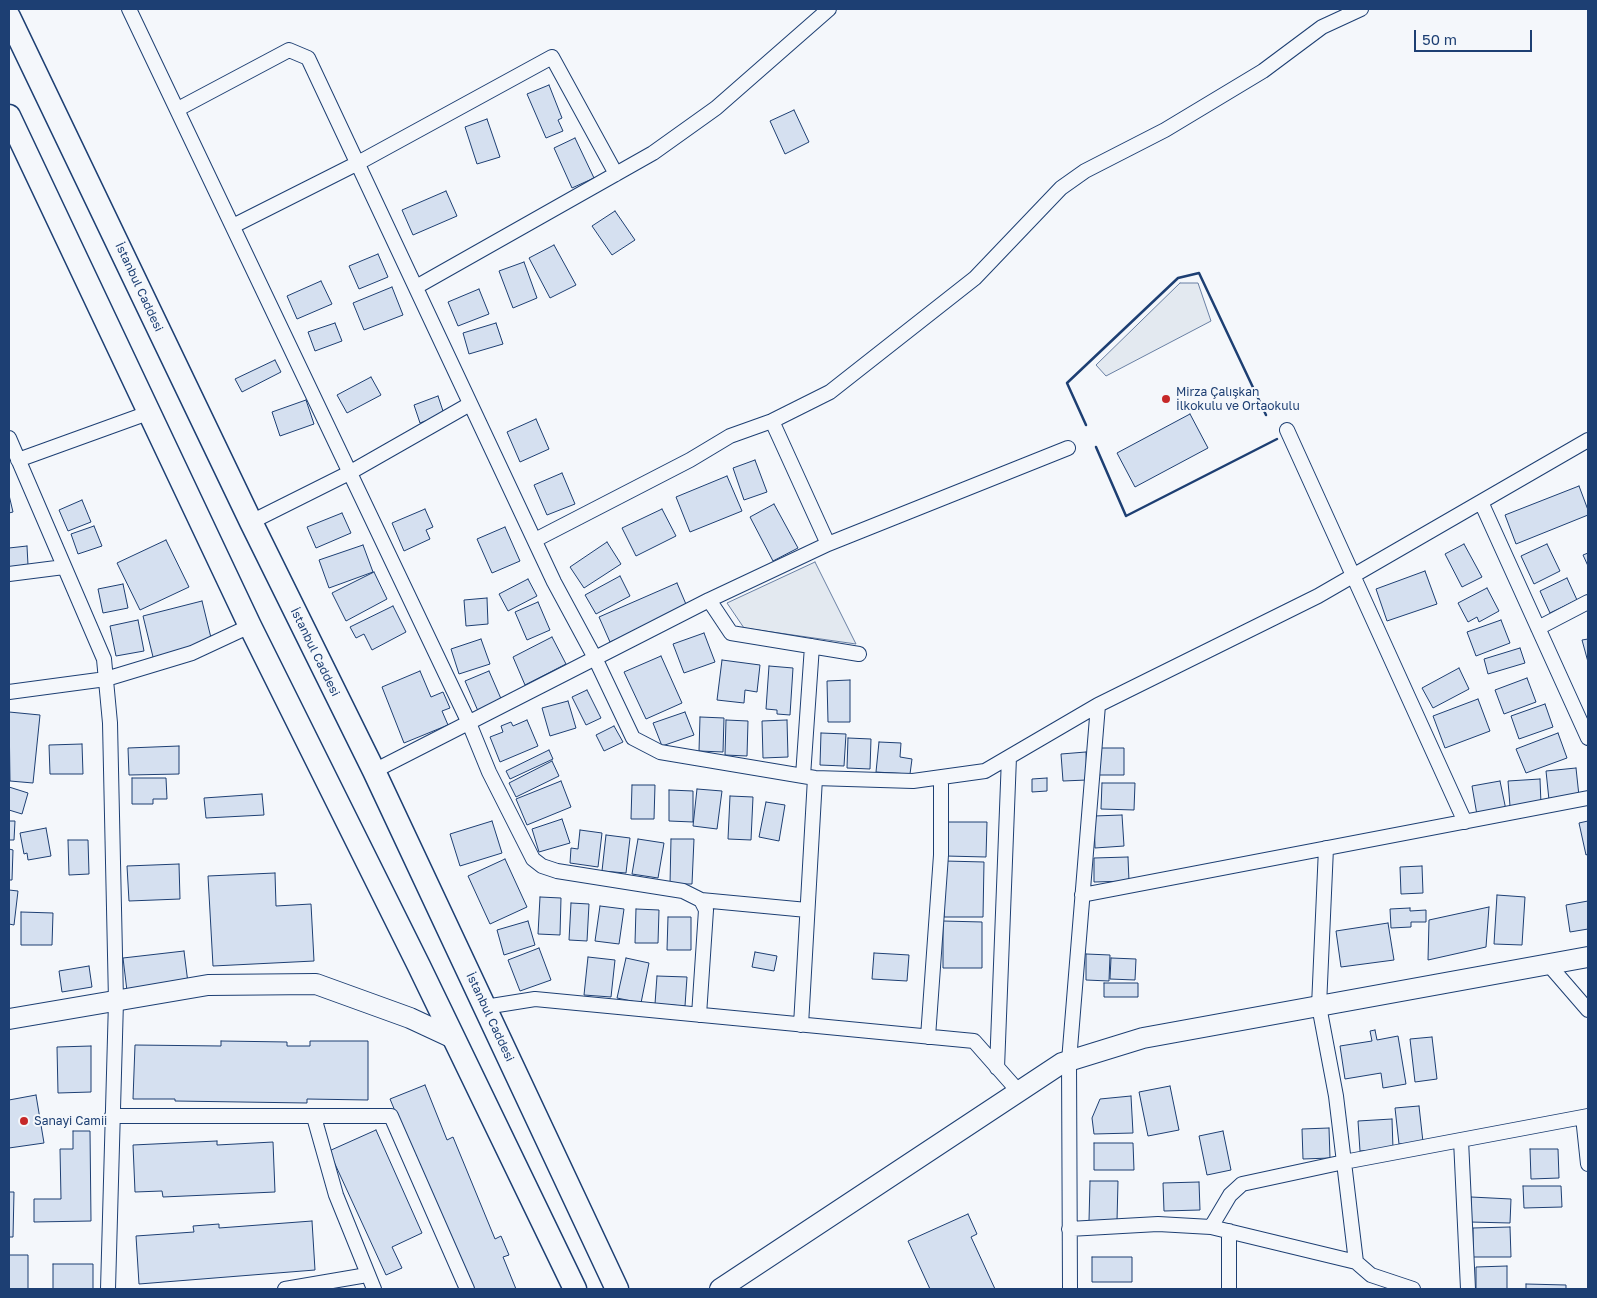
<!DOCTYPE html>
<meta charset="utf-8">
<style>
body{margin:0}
#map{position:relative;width:1597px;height:1298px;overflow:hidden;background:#f4f7fb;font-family:"Golos Text",sans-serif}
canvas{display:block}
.frame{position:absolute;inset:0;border:10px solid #1d3f73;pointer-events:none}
.scale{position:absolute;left:1414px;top:30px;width:118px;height:22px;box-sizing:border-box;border:2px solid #1d3f73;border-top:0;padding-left:6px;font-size:15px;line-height:18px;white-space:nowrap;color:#1d3f73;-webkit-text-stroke:4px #f4f7fb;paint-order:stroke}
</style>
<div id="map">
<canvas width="1597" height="1298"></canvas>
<div class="frame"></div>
<div class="scale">50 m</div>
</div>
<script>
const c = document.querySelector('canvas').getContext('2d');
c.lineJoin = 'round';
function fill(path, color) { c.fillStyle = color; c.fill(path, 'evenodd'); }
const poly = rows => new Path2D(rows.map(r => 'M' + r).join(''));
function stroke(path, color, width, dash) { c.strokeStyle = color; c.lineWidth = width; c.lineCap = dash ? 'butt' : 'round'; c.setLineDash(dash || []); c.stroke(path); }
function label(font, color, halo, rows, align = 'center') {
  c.font = font + ' "Golos Text",sans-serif'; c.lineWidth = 4; c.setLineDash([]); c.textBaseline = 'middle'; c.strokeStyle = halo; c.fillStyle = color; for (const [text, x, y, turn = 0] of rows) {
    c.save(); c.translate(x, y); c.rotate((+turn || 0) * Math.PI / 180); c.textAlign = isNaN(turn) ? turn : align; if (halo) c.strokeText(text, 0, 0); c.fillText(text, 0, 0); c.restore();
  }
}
const green = poly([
 [1180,283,1198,283,1211,321,1106,376,1096,365,1180,283],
 [815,562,856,644,744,628,727,603,815,562]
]);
const building = poly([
 [549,85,562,118,558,120,563,131,546,138,527,94,549,85],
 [794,110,809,142,785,154,770,121,794,110],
 [487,119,500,157,477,164,465,127,487,119],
 [575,138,594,178,572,188,554,148,575,138],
 [446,191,457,216,413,235,402,210,446,191],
 [615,211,635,240,612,255,592,226,615,211],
 [554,245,576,285,550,298,529,258,554,245],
 [378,254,388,277,359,289,349,266,378,254],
 [524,262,537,298,513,308,499,271,524,262],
 [321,281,332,304,297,319,287,296,321,281],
 [392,287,403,315,364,330,353,303,392,287],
 [479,289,489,314,458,326,448,302,479,289],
 [335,323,342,341,315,351,308,332,335,323],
 [496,323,503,344,469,354,463,333,496,323],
 [275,360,281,372,242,392,235,379,275,360],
 [371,377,381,395,347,413,337,395,371,377],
 [438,396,444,414,420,423,414,405,438,396],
 [306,400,314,424,280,436,272,412,306,400],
 [1190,414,1208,448,1135,487,1117,453,1190,414],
 [536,419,549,449,520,462,507,432,536,419],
 [755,460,767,492,744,500,733,468,755,460],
 [562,473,575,504,547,515,534,485,562,473],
 [727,476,742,511,690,532,676,497,727,476],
 [1579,486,1588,510,1588,515,1516,544,1505,515,1579,486],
 [9,495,13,512,9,513,9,495],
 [82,500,91,522,68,531,59,510,82,500],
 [774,504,798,548,773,561,750,517,774,504],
 [425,509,433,527,426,530,430,539,404,551,392,523,425,509],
 [662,509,676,536,636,556,622,528,662,509],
 [342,513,351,533,316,548,307,527,342,513],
 [94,526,102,546,78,554,71,534,94,526],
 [505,527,520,561,492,573,477,539,505,527],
 [166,540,189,587,140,610,117,563,166,540],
 [607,542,621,564,584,588,570,567,607,542],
 [1464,544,1482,577,1462,587,1445,554,1464,544],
 [1547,544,1560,571,1534,584,1521,556,1547,544],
 [363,545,373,572,329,588,319,560,363,545],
 [27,546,28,565,9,567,9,548,27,546],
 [1588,553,1588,566,1583,555,1588,553],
 [1425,571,1437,604,1387,621,1376,589,1425,571],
 [374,572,387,599,346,621,332,593,374,572],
 [620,576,630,596,596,614,585,595,620,576],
 [1567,578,1577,600,1550,613,1540,591,1567,578],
 [528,579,537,596,508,611,499,594,528,579],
 [677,583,688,609,610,642,599,617,677,583],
 [123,584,128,608,103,613,98,589,123,584],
 [1487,588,1499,611,1479,622,1477,617,1468,622,1458,603,1487,588],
 [487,598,488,624,466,626,464,600,487,598],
 [202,601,213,646,154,661,143,616,202,601],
 [538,602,550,630,527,640,515,612,538,602],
 [393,606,406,632,372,650,364,634,356,638,350,627,393,606],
 [138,620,144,651,116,656,110,626,138,620],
 [1501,620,1510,643,1476,656,1467,632,1501,620],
 [704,633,715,662,684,673,673,644,704,633],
 [552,637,566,664,525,685,513,657,552,637],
 [481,639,490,664,459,674,451,649,481,639],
 [1588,639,1588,662,1582,640,1588,639],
 [1520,648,1525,663,1488,674,1484,659,1520,648],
 [661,656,682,703,646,719,624,672,661,656],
 [722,660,760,665,757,692,745,690,744,703,717,700,722,660],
 [769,666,793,668,790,715,777,714,777,710,766,709,769,666],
 [1459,668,1469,689,1433,708,1422,688,1459,668],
 [420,671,431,697,443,692,450,708,442,711,448,725,404,743,382,687,420,671],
 [489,671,502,701,478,711,465,681,489,671],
 [1527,678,1536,702,1504,714,1495,690,1527,678],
 [850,680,850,722,828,722,827,681,850,680],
 [587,690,601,718,586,725,572,697,587,690],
 [1478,699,1490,731,1445,748,1433,716,1478,699],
 [568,701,576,728,550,736,542,708,568,701],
 [1545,704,1553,727,1519,739,1511,716,1545,704],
 [9,712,40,715,33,783,10,781,9,712],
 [685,712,694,735,662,746,653,723,685,712],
 [700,717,724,718,723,752,699,751,700,717],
 [527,720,538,746,500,762,490,737,503,732,501,726,511,722,513,726,527,720],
 [726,720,748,721,747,756,725,755,726,720],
 [787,720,788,757,763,758,762,721,787,720],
 [614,726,623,742,604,751,596,735,614,726],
 [821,733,846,734,844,766,820,765,821,733],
 [1558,733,1567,758,1526,773,1516,749,1558,733],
 [848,738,871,739,870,769,847,768,848,738],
 [879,742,901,743,900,757,912,759,910,774,876,772,879,742],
 [82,744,83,774,50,774,49,745,82,744],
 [179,746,179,774,129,775,128,748,179,746],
 [1098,748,1124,748,1124,775,1098,775,1098,748],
 [549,750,553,759,510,779,506,771,549,750],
 [1086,752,1087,780,1063,781,1061,754,1086,752],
 [552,761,559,776,516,797,509,783,552,761],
 [1576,768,1579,796,1549,800,1546,771,1576,768],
 [132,778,166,778,167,799,153,799,153,804,132,804,132,778],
 [1047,778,1047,791,1032,792,1032,779,1047,778],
 [1540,779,1541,804,1510,806,1508,781,1540,779],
 [561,781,571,807,527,825,516,799,561,781],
 [1500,781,1506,810,1477,815,1472,786,1500,781],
 [1102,783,1135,783,1134,810,1101,809,1102,783],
 [632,785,655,785,654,819,631,819,632,785],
 [9,787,28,793,22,814,9,810,9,787],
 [697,789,722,791,717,829,693,826,697,789],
 [669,790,693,791,693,822,669,821,669,790],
 [262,794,264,815,206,818,204,798,262,794],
 [730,796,753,797,751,840,728,839,730,796],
 [766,802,785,805,779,841,759,837,766,802],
 [1122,815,1124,846,1095,848,1094,816,1122,815],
 [562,819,570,843,539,852,532,829,562,819],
 [9,821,15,821,14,840,9,840,9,821],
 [492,821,502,853,460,866,450,834,492,821],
 [1588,821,1588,854,1586,855,1579,823,1588,821],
 [947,822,987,822,986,857,946,856,947,822],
 [46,828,51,856,28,860,27,853,24,854,20,833,46,828],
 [580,830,602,833,598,867,570,863,571,848,578,849,580,830],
 [606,835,630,838,626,873,602,871,606,835],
 [638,839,664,843,658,878,632,874,638,839],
 [671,839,694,839,692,884,670,884,671,839],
 [68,840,88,840,89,874,69,875,68,840],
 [9,849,13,850,12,880,9,880,9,849],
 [1128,857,1129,881,1094,882,1094,858,1128,857],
 [505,859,527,907,490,924,468,876,505,859],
 [945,861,984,862,983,917,944,917,945,861],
 [179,864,180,899,129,901,127,866,179,864],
 [1422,866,1423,893,1401,894,1400,867,1422,866],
 [275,873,276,906,311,904,314,961,213,966,208,876,275,873],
 [9,890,18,891,14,925,9,924,9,890],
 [1497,895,1525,897,1522,945,1494,944,1497,895],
 [540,897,561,898,560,935,538,934,540,897],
 [1588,901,1588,929,1570,932,1566,905,1588,901],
 [571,903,589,904,587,941,569,940,571,903],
 [600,906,624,909,619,944,595,941,600,906],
 [1489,907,1486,947,1428,960,1429,920,1489,907],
 [1410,908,1410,911,1426,910,1426,922,1411,922,1411,927,1391,928,1390,909,1410,908],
 [636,909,659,910,658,943,635,943,636,909],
 [21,912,53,913,52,945,21,945,21,912],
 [668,917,691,917,691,950,667,950,668,917],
 [528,921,535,945,504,955,497,930,528,921],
 [943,921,982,922,982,968,943,968,943,921],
 [1388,923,1394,960,1341,967,1336,931,1388,923],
 [539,948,551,980,520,991,508,960,539,948],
 [184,951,188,983,127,991,123,958,184,951],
 [755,952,777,956,774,971,752,967,755,952],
 [874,953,909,955,907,981,872,979,874,953],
 [1086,954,1110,955,1109,981,1086,980,1086,954],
 [588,957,615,960,611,997,584,995,588,957],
 [626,958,649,963,641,1003,617,998,626,958],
 [1111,958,1136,959,1135,980,1110,979,1111,958],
 [89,966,92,987,62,992,59,971,89,966],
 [657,976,687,977,685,1006,655,1004,657,976],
 [1104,983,1138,983,1138,997,1104,997,1104,983],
 [1375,1030,1377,1040,1398,1036,1406,1084,1383,1088,1381,1073,1345,1079,1340,1046,1372,1041,1370,1031,1375,1030],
 [1432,1037,1437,1079,1415,1082,1410,1039,1432,1037],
 [221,1041,287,1042,287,1046,310,1046,310,1041,368,1041,368,1100,307,1099,307,1103,175,1101,175,1099,133,1099,135,1045,221,1046,221,1041],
 [91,1046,91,1092,58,1093,57,1047,91,1046],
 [425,1085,447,1140,453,1137,495,1239,501,1236,509,1255,503,1257,516,1289,469,1289,390,1099,425,1085],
 [1170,1086,1179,1130,1148,1136,1139,1092,1170,1086],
 [36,1095,44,1143,9,1148,9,1100,36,1095],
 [1131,1096,1133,1133,1094,1134,1092,1118,1100,1099,1131,1096],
 [1419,1106,1423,1142,1399,1144,1395,1108,1419,1106],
 [1392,1119,1393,1149,1360,1151,1358,1121,1392,1119],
 [1329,1128,1330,1158,1303,1159,1302,1129,1329,1128],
 [376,1130,422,1233,392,1247,402,1268,386,1275,329,1151,376,1130],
 [73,1131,90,1131,91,1221,34,1222,34,1199,61,1199,60,1149,73,1149,73,1131],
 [1223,1131,1231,1170,1207,1175,1199,1136,1223,1131],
 [217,1141,217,1145,273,1142,275,1192,163,1197,162,1191,135,1192,133,1145,217,1141],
 [1094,1143,1133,1143,1134,1170,1094,1170,1094,1143],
 [1530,1149,1558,1149,1559,1178,1531,1179,1530,1149],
 [1090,1181,1118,1181,1117,1221,1089,1221,1090,1181],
 [1199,1182,1200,1210,1164,1211,1163,1183,1199,1182],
 [1523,1186,1561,1186,1562,1207,1524,1208,1523,1186],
 [9,1192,14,1192,13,1237,9,1237,9,1192],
 [1471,1197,1511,1199,1510,1223,1470,1222,1471,1197],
 [968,1214,977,1234,971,1237,995,1289,930,1289,908,1241,968,1214],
 [312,1221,315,1270,139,1284,136,1236,194,1232,193,1226,219,1224,219,1228,312,1221],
 [1510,1227,1511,1257,1473,1257,1473,1228,1510,1227],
 [9,1255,28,1255,28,1289,9,1289,9,1255],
 [1092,1257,1132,1257,1132,1282,1092,1282,1092,1257],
 [53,1264,93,1264,93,1289,53,1289,53,1264],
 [1507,1266,1507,1289,1476,1289,1476,1267,1507,1266],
 [1526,1284,1566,1285,1566,1289,1526,1289,1526,1284]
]);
const street = poly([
 [129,9,469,723,489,772,533,859,542,866,557,871,683,891,701,900,706,910,699,1015],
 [178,109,289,50,308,58,554,582,595,658,633,738,660,752,815,778,913,781,985,771,1098,705,1318,596,1588,440],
 [233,226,358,163,552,57,616,174],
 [416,287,653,153,716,108,829,9],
 [772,421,828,544],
 [1287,430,1465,822],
 [9,438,104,659,110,723,116,1001,108,1289],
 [18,460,148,413],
 [1481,502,1588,738],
 [251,522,349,473,470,404],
 [535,540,690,460,730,436,772,421,830,392,975,278,1061,188,1085,171,1165,130,1263,71,1322,27,1361,9],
 [9,574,64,567],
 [709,600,731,633,859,654],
 [1538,628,1588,602],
 [9,692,106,679,192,653,250,626],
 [374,771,709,600,828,544,1068,448],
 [803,776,812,646],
 [1326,848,1319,1006,1336,1096,1356,1262],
 [1082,895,1588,798],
 [701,900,807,910],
 [1549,965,1588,1010],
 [485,1007,535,999,974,1041,1019,1092],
 [801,1025,815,778],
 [928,1037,941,855,941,777],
 [997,1068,1009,757],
 [112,1116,391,1116,467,1289],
 [314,1117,336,1195,374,1289],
 [1583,1117,1588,1164],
 [1461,1140,1468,1289],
 [1211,1227,1230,1195,1242,1184,1344,1162,1588,1116],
 [1069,1229,1158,1224,1211,1227,1356,1262,1371,1275,1413,1289],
 [285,1289,367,1275],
 [1070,1289,1069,1061,1098,705],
 [1229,1289,1229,1231]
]);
const secondary = poly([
 [9,1019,208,985,316,984,410,1018,453,1038],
 [720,1289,1062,1063,1143,1038,1588,957]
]);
const primary = poly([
 [9,17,251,522,374,771,617,1289],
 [9,116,250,626,419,966,575,1289]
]);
const wall = poly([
 [1086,425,1067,383,1178,278,1199,273,1266,415],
 [1096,447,1126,516,1277,439]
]);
const markers = [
 [1166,399,5,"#c62828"],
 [24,1121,5,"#c62828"]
];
const streetNames = [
 ["İstanbul Caddesi",139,287,65],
 ["İstanbul Caddesi",315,652,64],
 ["İstanbul Caddesi",490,1017,65]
];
const poiNames = [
 ["Mirza Çalışkan",1176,392],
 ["İlkokulu ve Ortaokulu",1176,406],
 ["Sanayi Camii",34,1121]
];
fill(green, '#e3e9f0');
stroke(green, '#687fa3', 1);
fill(building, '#d5e0f0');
stroke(building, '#1d3f73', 1);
stroke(street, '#1d3f73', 16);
stroke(secondary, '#1d3f73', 22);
stroke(primary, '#1d3f73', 25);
stroke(street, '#f4f7fb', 14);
stroke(secondary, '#f4f7fb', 20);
stroke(primary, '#f4f7fb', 22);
stroke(wall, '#1d3f73', 2.5);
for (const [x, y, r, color] of markers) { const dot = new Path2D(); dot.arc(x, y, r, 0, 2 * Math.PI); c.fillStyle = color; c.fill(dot); stroke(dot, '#f4f7fb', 2); }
label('12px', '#1d3f73', '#f4f7fb', streetNames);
label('12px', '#1d3f73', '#f4f7fb', poiNames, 'left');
</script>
